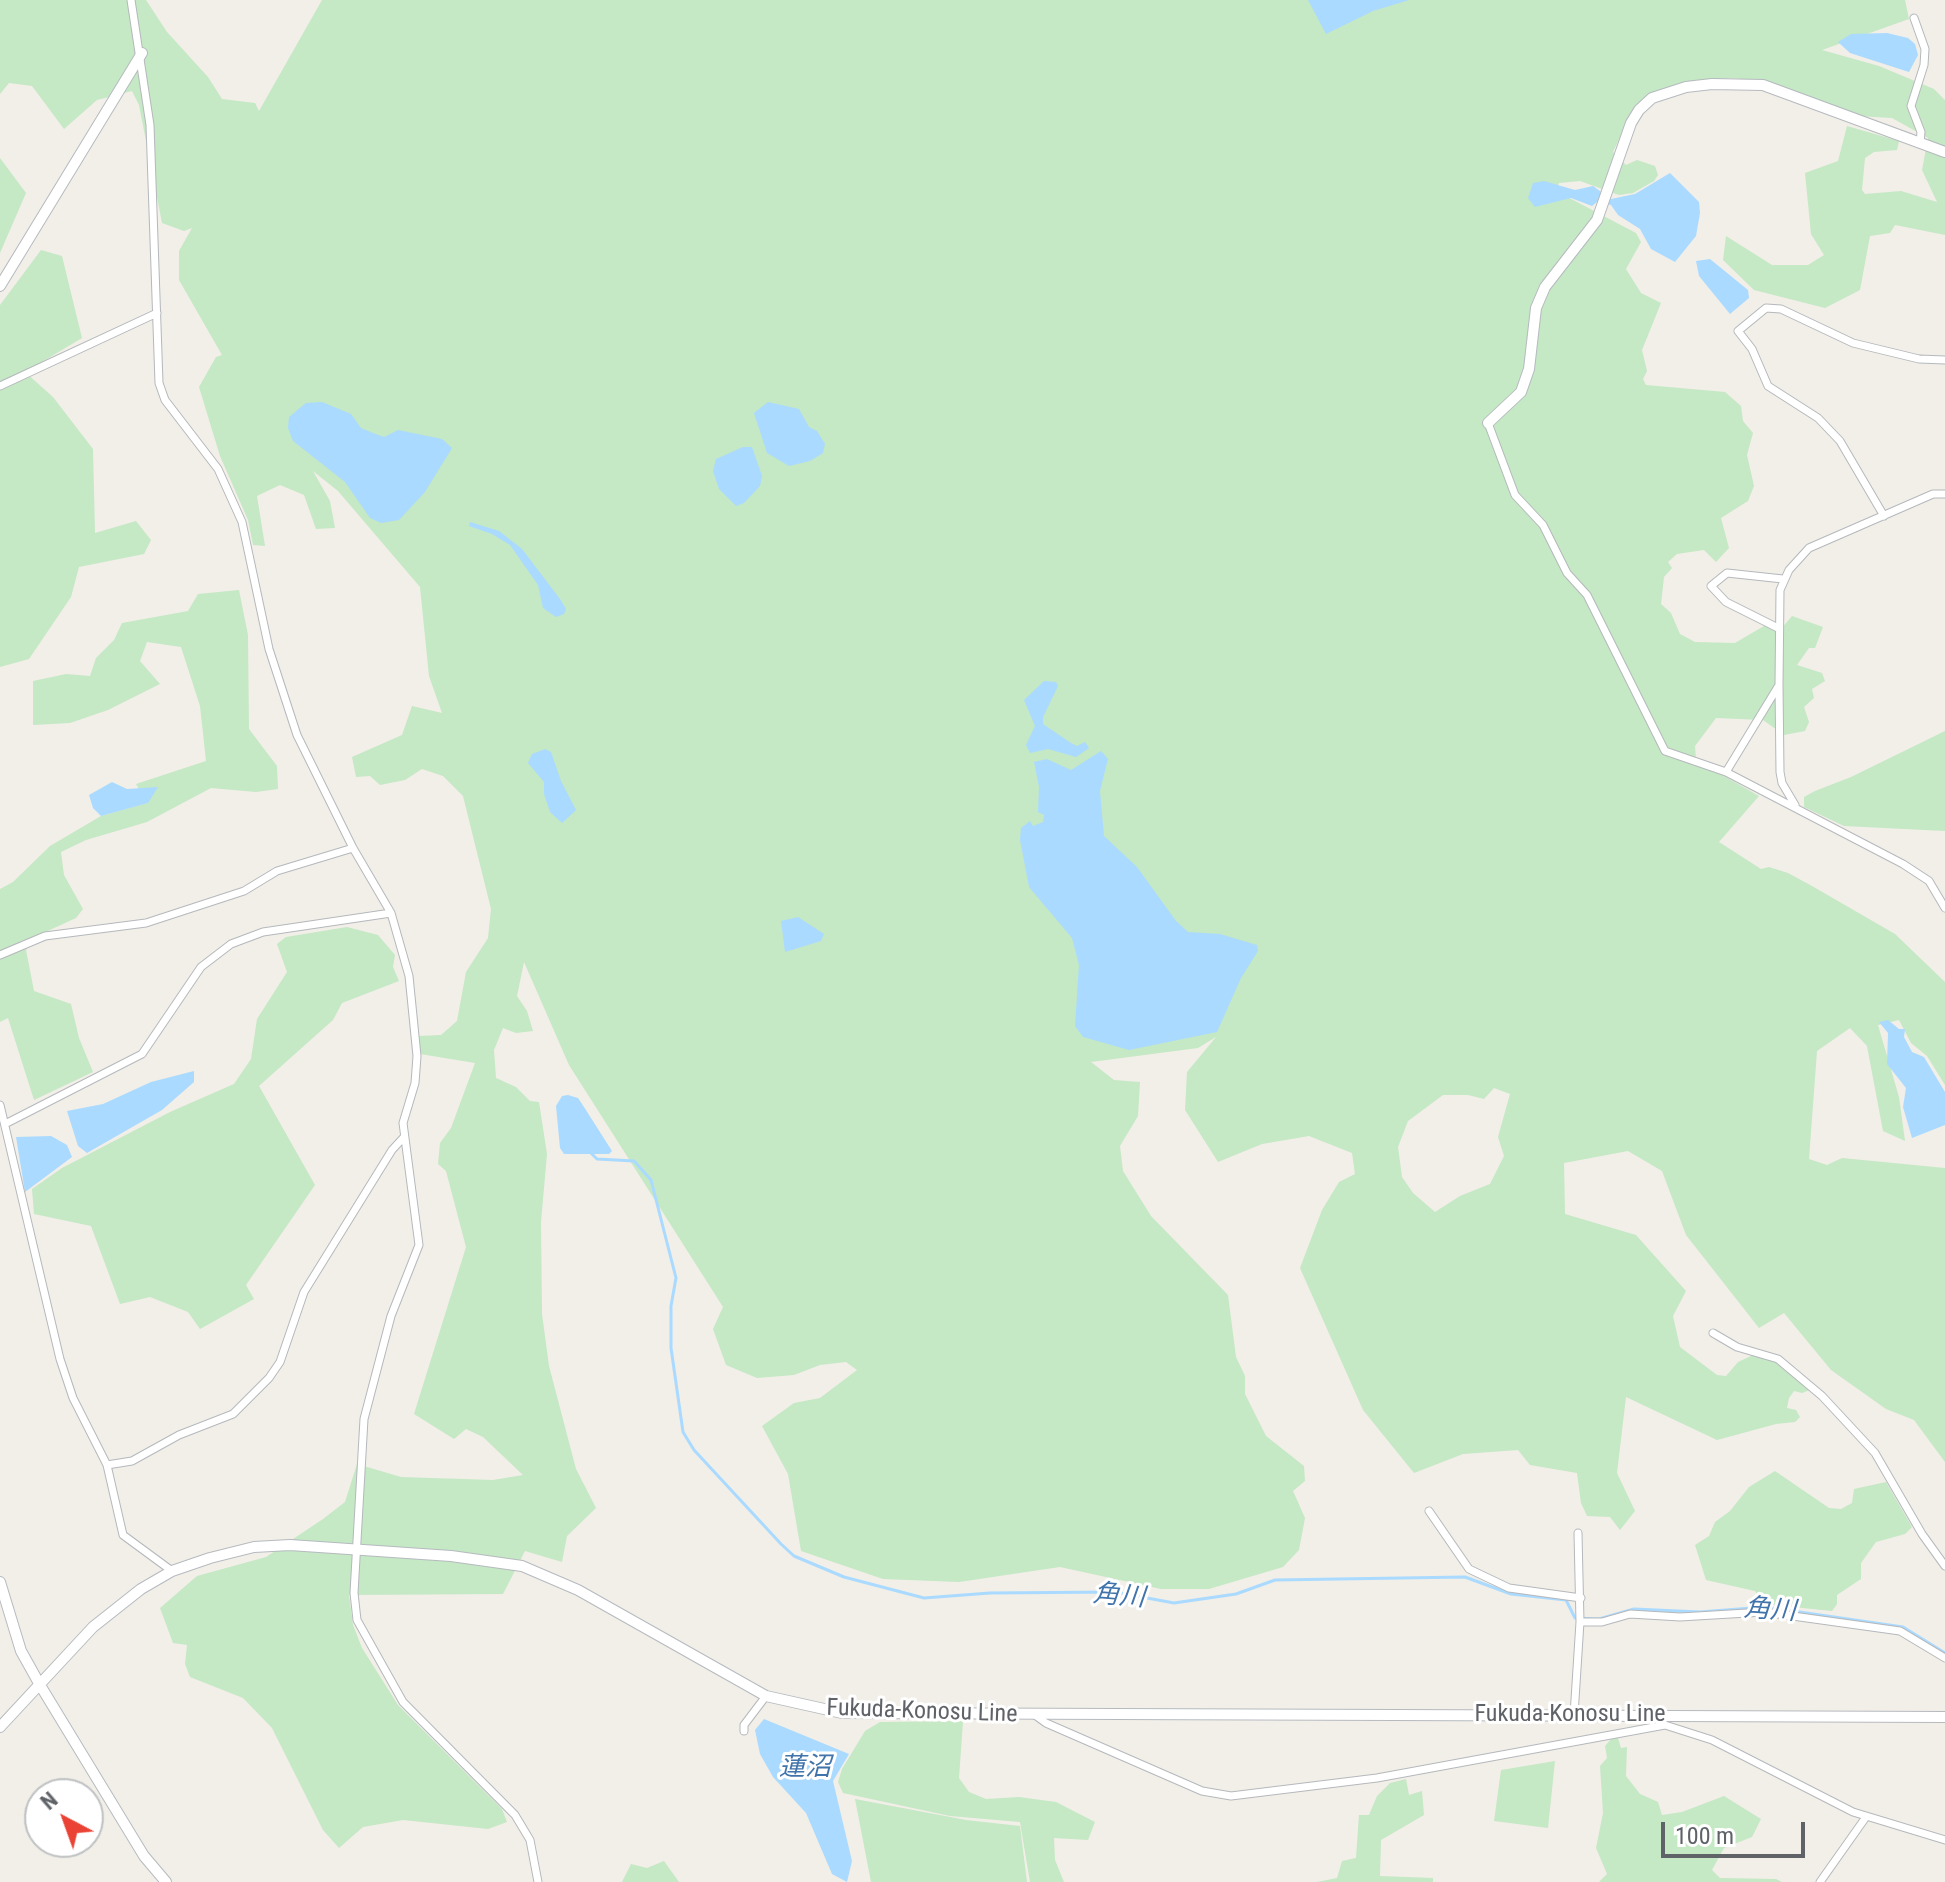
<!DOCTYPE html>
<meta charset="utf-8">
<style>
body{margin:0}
#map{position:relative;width:1945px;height:1882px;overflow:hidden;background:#f1efe8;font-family:"Roboto Condensed",sans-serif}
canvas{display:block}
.north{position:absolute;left:24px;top:1778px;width:80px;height:80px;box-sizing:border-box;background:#fff;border:2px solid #bfc1c3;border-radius:50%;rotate:319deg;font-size:22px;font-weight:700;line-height:32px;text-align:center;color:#5f6368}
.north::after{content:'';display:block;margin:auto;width:28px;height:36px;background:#ea4335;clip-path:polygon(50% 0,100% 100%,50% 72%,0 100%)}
.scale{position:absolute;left:1661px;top:1822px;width:144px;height:36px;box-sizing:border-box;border:4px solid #5f6368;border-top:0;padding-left:10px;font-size:24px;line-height:28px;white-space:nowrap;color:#5f6368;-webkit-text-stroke:6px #fff;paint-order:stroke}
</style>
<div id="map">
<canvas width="1945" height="1882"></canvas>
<div class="north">N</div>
<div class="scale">100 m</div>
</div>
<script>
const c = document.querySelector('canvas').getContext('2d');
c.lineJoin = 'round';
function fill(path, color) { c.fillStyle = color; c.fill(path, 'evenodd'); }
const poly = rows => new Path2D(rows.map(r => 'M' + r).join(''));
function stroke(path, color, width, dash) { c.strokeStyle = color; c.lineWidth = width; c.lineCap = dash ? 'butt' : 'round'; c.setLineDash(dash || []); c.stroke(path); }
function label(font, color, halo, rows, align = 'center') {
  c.font = font + ' "Roboto Condensed","Noto Sans JP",sans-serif'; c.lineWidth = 6; c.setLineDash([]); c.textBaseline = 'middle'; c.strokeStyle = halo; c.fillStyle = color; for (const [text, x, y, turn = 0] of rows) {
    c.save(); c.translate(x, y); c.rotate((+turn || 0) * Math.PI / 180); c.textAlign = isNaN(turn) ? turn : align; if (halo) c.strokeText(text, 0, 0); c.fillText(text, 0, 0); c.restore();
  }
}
const green = poly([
 [0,0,146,0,167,32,208,77,222,99,255,103,259,111,322,0,1905,0,1909,19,1822,50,1879,66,1934,89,1945,100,1945,235,1895,225,1890,233,1870,236,1860,290,1825,308,1754,290,1723,260,1726,236,1772,265,1808,265,1824,255,1811,234,1805,173,1838,161,1847,126,1899,141,1897,150,1874,152,1865,158,1862,190,1865,194,1901,191,1937,202,1922,170,1928,138,1892,118,1857,116,1766,81,1731,78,1687,82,1642,100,1634,108,1613,152,1626,165,1637,160,1655,166,1658,175,1654,181,1633,193,1619,195,1580,181,1559,183,1556,191,1636,233,1641,242,1626,269,1641,293,1661,303,1642,350,1647,371,1643,379,1646,385,1725,392,1741,406,1743,421,1753,433,1747,455,1754,486,1748,501,1721,518,1729,548,1716,562,1704,550,1677,554,1668,562,1672,568,1664,577,1661,604,1671,613,1680,634,1695,642,1735,643,1764,626,1781,629,1792,616,1823,627,1815,648,1809,648,1797,665,1822,673,1825,681,1812,689,1814,698,1804,707,1809,722,1805,731,1784,735,1763,720,1716,718,1695,746,1696,760,1759,796,1719,842,1761,869,1769,867,1788,873,1812,886,1895,934,1945,982,1945,1085,1927,1056,1911,1043,1899,1020,1878,1025,1899,1097,1905,1141,1883,1131,1867,1046,1850,1028,1817,1051,1809,1159,1827,1165,1842,1158,1945,1168,1945,1462,1914,1420,1886,1409,1831,1370,1784,1313,1759,1328,1686,1235,1662,1171,1628,1151,1564,1163,1565,1214,1636,1235,1686,1291,1673,1316,1680,1347,1717,1375,1726,1376,1738,1362,1753,1355,1776,1362,1812,1389,1802,1393,1794,1391,1789,1398,1787,1408,1796,1410,1800,1417,1795,1422,1776,1424,1717,1440,1626,1397,1617,1473,1635,1511,1620,1530,1610,1517,1587,1516,1581,1503,1577,1473,1530,1465,1518,1450,1463,1454,1414,1473,1363,1410,1300,1268,1322,1210,1339,1182,1355,1174,1352,1153,1309,1136,1262,1144,1218,1162,1185,1110,1187,1072,1216,1037,1198,1048,1091,1062,1114,1080,1140,1082,1138,1116,1120,1146,1123,1171,1151,1216,1228,1295,1236,1357,1245,1376,1245,1394,1266,1436,1304,1466,1305,1481,1293,1491,1305,1518,1299,1550,1283,1567,1209,1589,1161,1589,1060,1567,959,1582,883,1579,801,1551,788,1474,762,1426,794,1403,820,1398,857,1370,846,1362,820,1365,794,1375,757,1378,726,1365,713,1329,723,1307,569,1065,524,962,517,996,527,1011,533,1031,516,1033,503,1028,494,1050,496,1078,516,1087,530,1101,539,1102,547,1154,541,1222,542,1314,549,1366,576,1469,596,1508,567,1536,562,1562,525,1551,503,1594,349,1595,353,1625,362,1648,398,1705,502,1809,507,1822,488,1829,403,1820,363,1827,339,1848,323,1830,272,1728,243,1698,190,1677,185,1664,187,1645,173,1643,160,1608,197,1576,266,1557,323,1519,345,1502,357,1464,401,1477,493,1480,523,1475,483,1437,466,1429,454,1439,414,1414,466,1247,446,1171,438,1164,440,1143,451,1128,475,1063,420,1054,419,1036,441,1035,457,1021,466,972,488,938,491,909,463,796,443,776,422,769,405,780,380,785,370,776,356,777,352,757,402,735,412,706,442,713,429,676,420,587,338,491,313,471,330,501,335,528,316,529,304,495,280,485,257,496,265,546,253,545,248,520,220,456,199,387,216,357,222,355,179,280,179,251,192,228,184,231,162,223,139,105,132,91,97,100,64,129,32,86,9,83,0,94],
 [1494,1088,1510,1094,1498,1137,1504,1156,1490,1184,1460,1196,1435,1212,1413,1193,1402,1177,1398,1147,1408,1121,1443,1095,1468,1095,1484,1099],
 [0,158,26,193,0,253],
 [41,250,62,256,82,338,25,372,53,397,93,449,95,533,136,521,151,540,144,554,79,567,71,597,29,659,0,667,0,305],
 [239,590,248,635,249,729,277,766,278,789,256,792,211,788,147,822,86,840,61,852,64,875,83,909,76,918,41,934,26,950,34,991,71,1004,79,1038,93,1072,34,1100,8,1018,0,1022,0,889,13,882,50,846,101,816,147,803,136,784,206,761,200,706,181,647,147,642,140,661,160,684,108,710,70,723,33,725,33,681,66,674,90,676,96,658,114,640,122,623,188,611,198,594],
 [1945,731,1945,831,1844,826,1804,807,1804,797,1815,791,1851,777],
 [347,927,378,935,395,955,393,967,399,981,342,1003,333,1020,259,1086,315,1185,246,1285,254,1299,200,1329,188,1312,150,1297,120,1304,91,1226,34,1214,32,1189,62,1168,170,1112,234,1084,251,1059,257,1019,287,972,277,944,286,937],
 [1775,1471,1829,1508,1841,1509,1852,1503,1854,1489,1886,1482,1912,1527,1905,1534,1876,1542,1861,1563,1861,1579,1837,1595,1837,1604,1832,1611,1763,1604,1755,1591,1706,1580,1695,1545,1709,1536,1715,1522,1730,1511,1749,1487],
 [963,1721,959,1778,969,1792,986,1799,1019,1797,1056,1802,1095,1822,1088,1840,1054,1838,1055,1860,1064,1882,1030,1882,1020,1822,950,1816,843,1793,838,1782,842,1769,865,1731,880,1722],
 [1612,1738,1618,1738,1621,1748,1627,1747,1626,1776,1640,1794,1658,1802,1662,1815,1682,1812,1724,1796,1761,1819,1752,1837,1724,1848,1712,1870,1720,1878,1776,1879,1782,1882,1599,1882,1607,1874,1596,1848,1603,1813,1600,1766,1607,1758,1605,1746],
 [1555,1761,1548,1828,1494,1821,1501,1770],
 [1406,1779,1409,1795,1422,1791,1424,1815,1381,1840,1380,1876,1433,1878,1433,1882,1317,1882,1337,1878,1342,1861,1356,1858,1359,1815,1369,1815,1377,1796,1390,1783],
 [855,1799,966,1820,1020,1826,1027,1882,871,1882],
 [664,1861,679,1882,622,1882,631,1864,647,1868]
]);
const water = poly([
 [1308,0,1409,0,1373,11,1326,34],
 [1887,33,1908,38,1915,44,1918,55,1909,72,1850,53,1838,42,1851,34],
 [1670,173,1699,202,1700,213,1696,236,1675,262,1651,249,1640,229,1618,215,1611,205,1597,202,1592,206,1571,198,1535,207,1528,198,1533,183,1544,181,1575,190,1593,186,1611,199,1635,194],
 [1710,259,1748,290,1749,298,1730,314,1699,276,1696,261],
 [322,402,351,414,361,428,373,433,384,437,398,430,442,439,452,448,425,492,399,520,381,523,370,518,345,482,293,441,288,428,289,417,306,403],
 [768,402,799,409,809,427,817,431,825,444,823,453,810,461,789,466,767,453,754,413],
 [743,447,752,447,762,476,760,486,744,503,736,506,719,489,713,471,716,459],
 [470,522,499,531,522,549,560,599,566,609,564,614,556,617,543,608,538,585,510,545,492,534,469,526],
 [1044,681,1056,682,1058,686,1043,717,1043,724,1071,743,1077,746,1085,742,1089,748,1076,757,1048,749,1030,753,1026,745,1035,726,1024,700],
 [545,749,551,752,561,781,576,810,562,823,550,812,544,794,544,782,528,763,532,754],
 [1101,751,1108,759,1100,791,1104,836,1137,867,1176,921,1188,932,1220,934,1257,945,1258,951,1241,978,1217,1032,1129,1050,1083,1037,1075,1026,1079,965,1072,938,1029,887,1020,840,1021,828,1030,821,1033,826,1043,822,1044,815,1038,812,1039,787,1034,762,1047,759,1071,770],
 [112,782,127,789,158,787,148,803,101,816,93,808,89,795],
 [798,917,824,934,821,941,785,952,781,921],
 [1888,1020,1899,1029,1905,1029,1904,1037,1912,1052,1924,1057,1945,1092,1945,1125,1912,1138,1903,1107,1906,1088,1887,1064,1888,1033,1879,1022],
 [194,1071,194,1082,162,1110,87,1153,78,1146,67,1111,103,1104,151,1082],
 [568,1095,578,1098,584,1107,612,1151,609,1154,564,1154,560,1148,556,1106,562,1096],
 [51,1136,67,1145,72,1157,25,1192,16,1137],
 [764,1719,849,1754,833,1781,852,1861,847,1882,832,1874,806,1813,773,1777,760,1754,755,1730]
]);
const stream = poly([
 [590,1152,597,1159,634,1161,651,1180,676,1278,671,1306,671,1348,683,1432,694,1450,781,1544,794,1556,844,1577,924,1598,990,1593,1115,1592,1174,1603,1236,1594,1275,1580,1465,1577,1511,1594,1566,1600,1575,1618,1599,1619,1634,1609,1700,1612,1765,1607,1903,1627,1945,1653]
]);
const street = poly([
 [131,0,150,125,159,383,165,400,218,469,242,522,269,649,297,735,353,848,391,913,409,976,417,1056,415,1083,403,1123,419,1245,391,1316,364,1419,354,1593,357,1620,403,1702,515,1815,530,1840,538,1882],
 [1914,18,1925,49,1924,65,1911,106,1921,132,1920,143],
 [0,386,157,313],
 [1488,423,1515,495,1543,525,1567,573,1587,595,1665,751,1726,772,1903,864,1929,881,1945,908],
 [1884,516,1840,441,1818,418,1768,386,1752,349,1738,331,1766,308,1781,309,1853,343,1919,359,1945,360],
 [1778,628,1726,602,1711,586,1727,573,1783,579],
 [1779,685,1780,772,1782,783,1795,805],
 [1726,772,1779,685,1780,590,1789,570,1809,548,1933,494,1945,494],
 [0,955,45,936,146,923,244,891,277,871,353,848],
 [0,1105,60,1359,73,1398,107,1465,123,1535,172,1571],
 [5,1124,142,1054,201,967,231,944,263,932,391,913],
 [1713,1333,1737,1347,1778,1359,1822,1396,1875,1453,1922,1534,1945,1566],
 [107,1465,132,1461,179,1435,233,1414,269,1378,280,1362,304,1292,392,1150,404,1137],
 [1429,1511,1469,1569,1509,1588,1581,1598],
 [1580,1622,1602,1622,1630,1614,1680,1617,1764,1612,1900,1631,1945,1658],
 [1035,1715,1046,1723,1202,1791,1231,1796,1377,1778,1665,1725,1712,1740,1853,1812,1945,1840],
 [1574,1715,1580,1622,1578,1533],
 [744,1731,744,1725,766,1696],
 [1820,1882,1866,1817]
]);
const secondary = poly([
 [0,286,142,53],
 [1488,423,1521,392,1529,369,1536,308,1545,287,1597,220,1631,123,1639,110,1652,98,1686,87,1712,84,1763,85,1945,152],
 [0,1582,21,1651,40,1685,144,1856,166,1882],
 [0,1727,93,1627,141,1589,172,1571,210,1558,254,1547,290,1545,451,1556,522,1566,578,1590,766,1696,842,1713,1945,1717]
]);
const streetNames = [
 ["Fukuda-Konosu Line",922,1712,2],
 ["Fukuda-Konosu Line",1570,1715]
];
const waterNames = [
 ["角川",1119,1597,5],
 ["角川",1770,1611,4],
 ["蓮沼",805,1768]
];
fill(green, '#c5e8c5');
fill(water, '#aadaff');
stroke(stream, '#aadaff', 3);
stroke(street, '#b5b8bc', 9);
stroke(secondary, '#b6babf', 12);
stroke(street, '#fff', 7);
stroke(secondary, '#fff', 10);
label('24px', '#5f6368', '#fff', streetNames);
label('italic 26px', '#4174aa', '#fff', waterNames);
</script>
